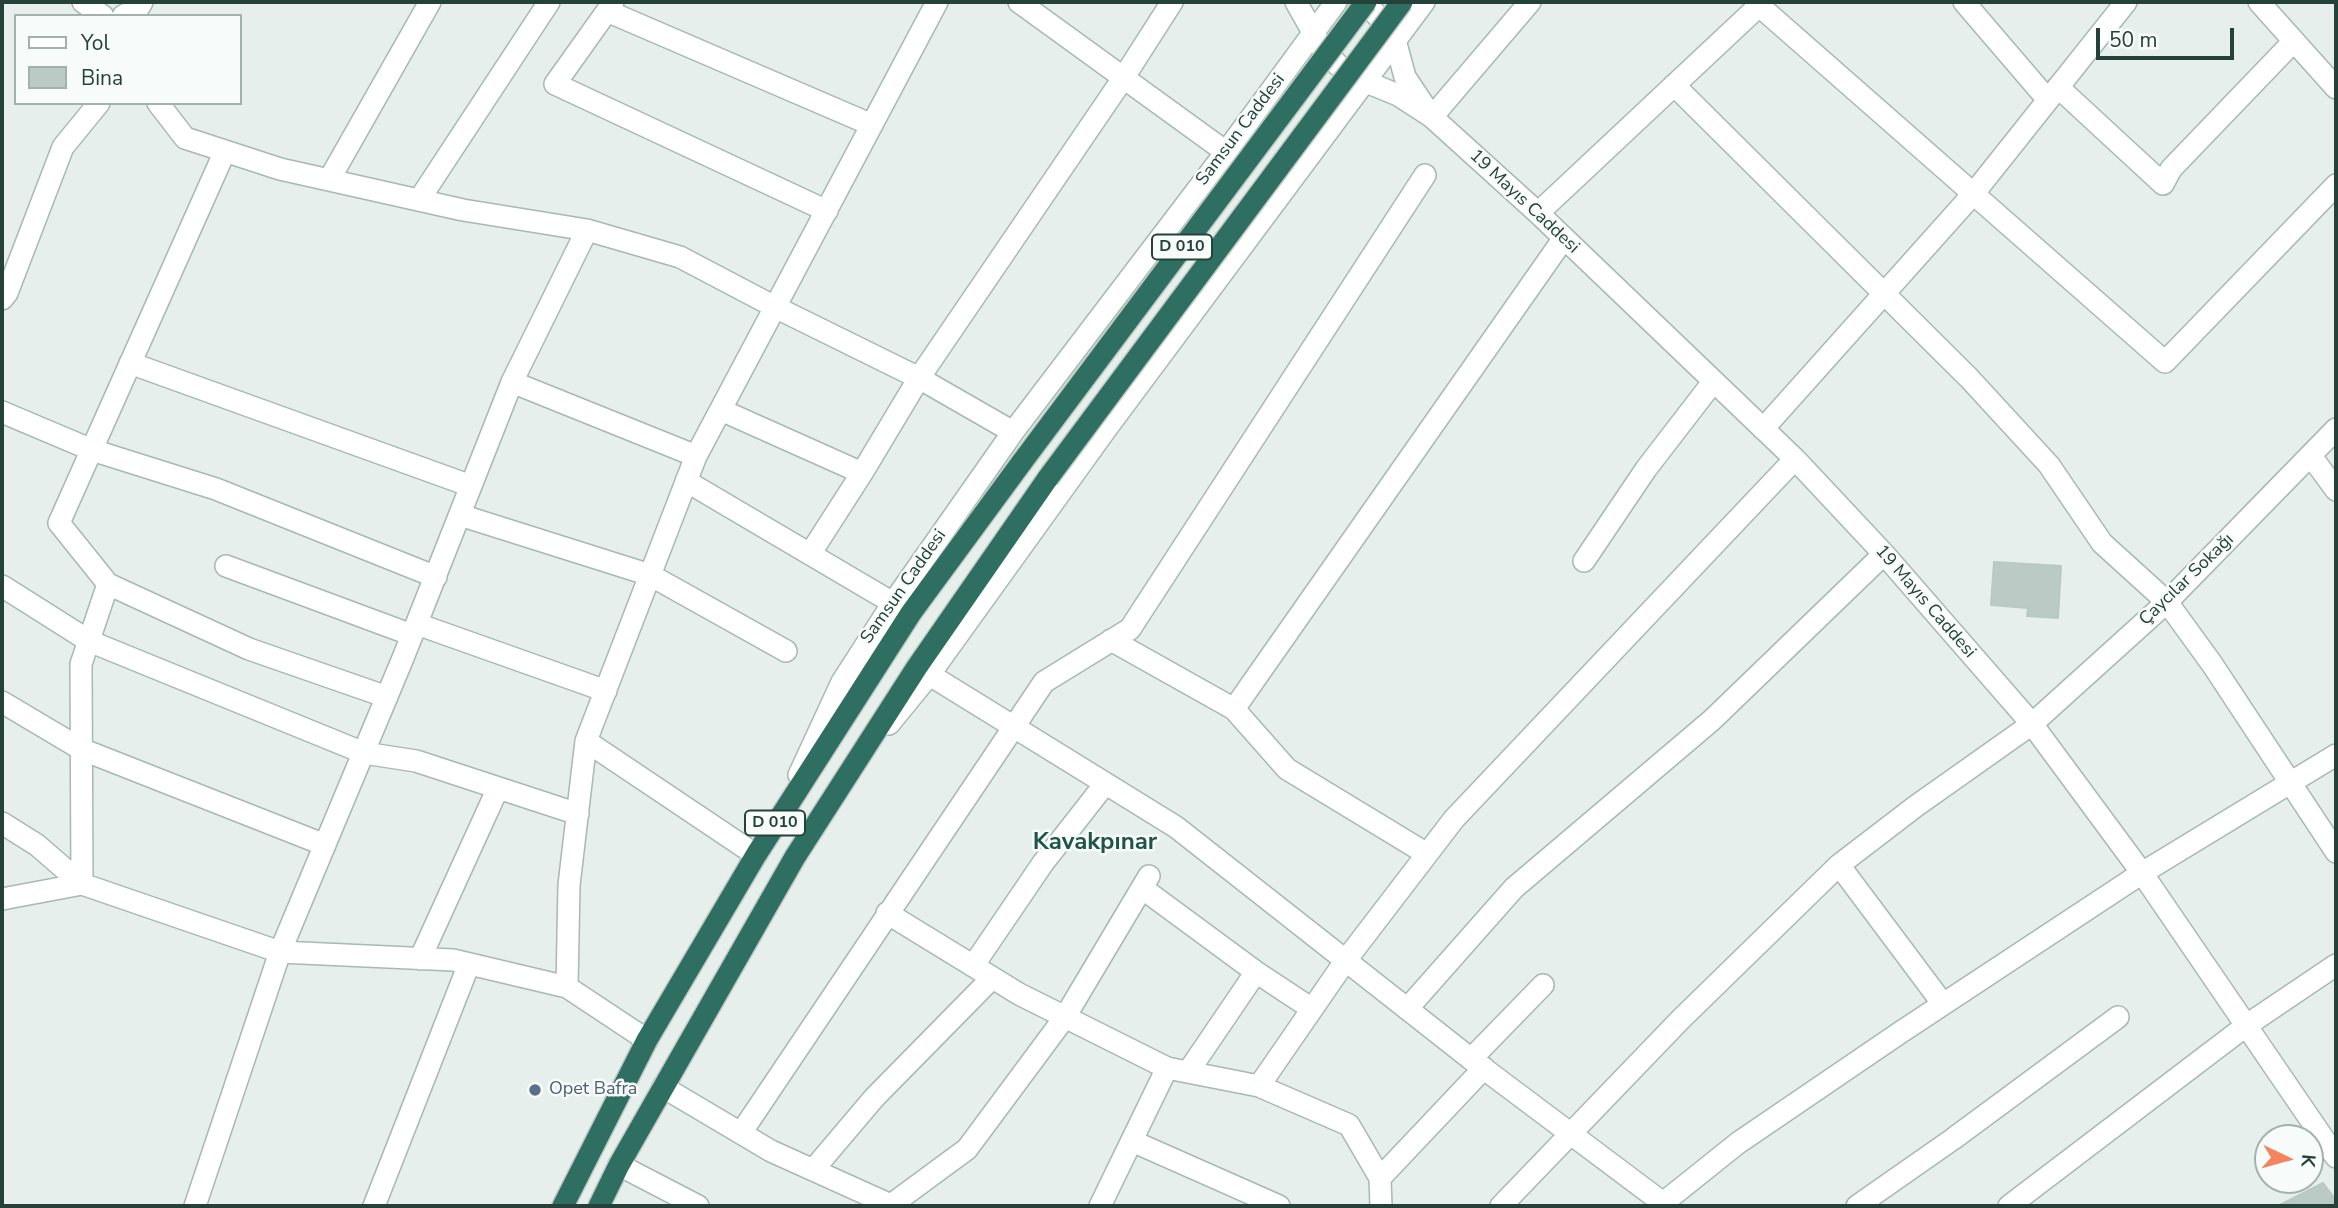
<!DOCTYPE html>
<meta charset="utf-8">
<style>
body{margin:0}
#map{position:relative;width:2338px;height:1208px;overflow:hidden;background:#e6efeb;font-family:"Nunito Sans",sans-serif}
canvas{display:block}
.frame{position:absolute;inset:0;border:4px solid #24423a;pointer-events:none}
.legend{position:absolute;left:14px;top:14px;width:228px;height:91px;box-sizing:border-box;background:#f7fbf9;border:2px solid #a3b1ad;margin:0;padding:9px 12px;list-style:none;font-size:21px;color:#24423a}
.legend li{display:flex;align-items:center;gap:14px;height:35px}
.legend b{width:35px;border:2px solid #a3b1ad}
.north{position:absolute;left:2254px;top:1124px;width:70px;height:70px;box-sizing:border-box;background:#f7fbf9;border:2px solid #a3b1ad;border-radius:50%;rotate:95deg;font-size:19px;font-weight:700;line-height:28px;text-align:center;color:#24423a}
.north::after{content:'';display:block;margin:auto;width:24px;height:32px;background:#f4845f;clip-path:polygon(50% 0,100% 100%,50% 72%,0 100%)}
.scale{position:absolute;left:2096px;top:28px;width:138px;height:32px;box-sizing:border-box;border:4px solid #24423a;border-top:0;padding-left:9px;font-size:21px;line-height:24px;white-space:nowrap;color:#24423a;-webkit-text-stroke:5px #f7fbf9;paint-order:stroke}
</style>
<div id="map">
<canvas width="2338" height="1208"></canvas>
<div class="frame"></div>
<ul class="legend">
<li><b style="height:9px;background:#fff"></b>Yol</li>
<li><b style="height:19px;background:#bbcac4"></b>Bina</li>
</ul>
<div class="north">K</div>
<div class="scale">50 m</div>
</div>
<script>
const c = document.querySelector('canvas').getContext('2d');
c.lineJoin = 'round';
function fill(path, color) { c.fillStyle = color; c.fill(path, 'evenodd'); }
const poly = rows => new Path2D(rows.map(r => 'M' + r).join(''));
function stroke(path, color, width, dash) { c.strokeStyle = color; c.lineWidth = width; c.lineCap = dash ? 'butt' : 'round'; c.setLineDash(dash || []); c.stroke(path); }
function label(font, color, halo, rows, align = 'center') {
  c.font = font + ' "Nunito Sans",sans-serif'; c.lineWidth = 5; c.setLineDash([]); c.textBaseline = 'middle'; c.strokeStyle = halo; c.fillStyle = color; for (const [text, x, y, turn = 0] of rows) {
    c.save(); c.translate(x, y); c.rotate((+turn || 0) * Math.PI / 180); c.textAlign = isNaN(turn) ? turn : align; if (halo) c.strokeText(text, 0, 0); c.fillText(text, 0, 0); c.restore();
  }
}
const building = poly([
 [1994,562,2061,566,2058,618,2027,616,2028,608,1991,605,1994,562],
 [2323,1183,2336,1200,2336,1206,2278,1206,2323,1183]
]);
const minor = poly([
 [83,2,103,16],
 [613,2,607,11,872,125],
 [1019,2,1226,152],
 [1296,2,1322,48,1338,65,1354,77,1398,95,1432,117,1538,213,1795,459,1884,554,2032,724,2142,873,2336,1157],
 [1360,2,1376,14,1388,29,1395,40,1405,77,1427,110],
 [1755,2,2165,362,2336,185],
 [1964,2,2048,100],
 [2259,2,2336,88],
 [607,11,555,84,827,211],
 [123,16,139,7,142,2],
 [1674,85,1969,378,2049,465,2102,543,2167,602,2212,664,2336,852],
 [2058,87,2163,184,2171,169,2294,41],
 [158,103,185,138,280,169,463,210,587,230,680,257,775,307,919,378,1013,432],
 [1432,117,1530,2],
 [225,151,59,523,108,584,249,649,387,697],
 [329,180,430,2],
 [419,200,549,2],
 [1538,213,1763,2],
 [2,299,7,293,63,147,99,103],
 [130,363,471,486],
 [512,382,696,456],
 [721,410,862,473],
 [2,412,92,450,216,489,436,577],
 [1763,429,1974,193,2126,2],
 [2311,456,2336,490],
 [686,481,893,603],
 [460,515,650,575,786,651],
 [810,554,862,473,919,378,1124,77,1172,2],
 [1584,561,1646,469,1713,382],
 [226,566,412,635],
 [2,586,89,641,364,753,416,761,578,814],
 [417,624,606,691],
 [1111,640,1234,709,1287,769,1427,854],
 [917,667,1176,827,1471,1059,1663,1203,1738,1143,1901,1032,2142,873,2336,755],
 [2,702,81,749,325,845],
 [1234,709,1564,238],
 [889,724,929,675,1106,429,1424,2],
 [586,741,756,855],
 [799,775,842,682,893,603,1013,432,1226,152,1336,2],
 [2,823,37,845,82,884],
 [1839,865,1943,1004],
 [82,884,81,664,108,584],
 [1142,888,1256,972,1312,1009],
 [2,899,82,884,280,952,453,960,567,987,647,1040],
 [887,913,1019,994,1167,1068,1259,1086,1349,1125,1380,1178,1381,1206],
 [420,959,498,788],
 [973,966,1043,863,1105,784],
 [567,987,569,885,586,741,696,456,937,2],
 [1407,1009,1514,888,1712,720,1884,554],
 [1471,1059,1543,985],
 [1188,1072,1256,972],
 [1259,1086,1346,960,1454,819,1795,459],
 [663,1087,771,1151,893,1206],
 [741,1133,1044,682,1130,629,1425,175],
 [1132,1141,1279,1206],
 [619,1165,698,1206],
 [813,1170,874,1098,992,978],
 [1380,1178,1484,1068],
 [891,1205,967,1149,1065,1017,1149,876],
 [195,1206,280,952,403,658,512,382,587,230],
 [374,1206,469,964],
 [1100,1206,1167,1068],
 [1501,1206,1681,1019,1839,865,1916,806,2032,724,2167,602,2336,429],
 [1857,1206,1953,1139,2118,1017],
 [2009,1206,2247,1025,2336,965]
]);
const highway = poly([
 [563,1206,647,1040,756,855,911,613,1022,462],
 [599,1206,619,1165,795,857,917,667,1048,478]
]);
const highwayBridge = poly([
 [1022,462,1366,2],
 [1048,478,1402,2]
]);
const markers = [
 [535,1090,7,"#5c6f8a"]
];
const shields = [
 [1182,247,60],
 [775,823,60]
];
const shieldNames = [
 ["D 010",1182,247],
 ["D 010",775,823]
];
const streetNames = [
 ["Samsun Caddesi",1241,130,-53],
 ["19 Mayıs Caddesi",1524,202,43],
 ["Çaycılar Sokağı",2187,580,-44],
 ["Samsun Caddesi",904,587,-55],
 ["19 Mayıs Caddesi",1925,602,49]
];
const serviceNames = [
 ["Opet Bafra",549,1090]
];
const districtNames = [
 ["Kavakpınar",1095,843]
];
fill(building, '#bbcac4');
stroke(building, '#b8c9c2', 2);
stroke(minor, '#a8b8b2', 24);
stroke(highway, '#c2cac8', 24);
stroke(minor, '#fff', 21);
stroke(highway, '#2f6f62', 21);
stroke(highwayBridge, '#c2cac8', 24, []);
stroke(highwayBridge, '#2f6f62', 21);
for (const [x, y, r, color] of markers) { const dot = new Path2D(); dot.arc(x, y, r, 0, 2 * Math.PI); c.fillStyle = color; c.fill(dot); stroke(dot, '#f7fbf9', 2.5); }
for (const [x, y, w] of shields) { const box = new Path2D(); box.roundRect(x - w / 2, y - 12.5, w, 25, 5); c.fillStyle = '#f7fbf9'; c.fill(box); stroke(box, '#24423a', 2); }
label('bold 16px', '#24423a', null, shieldNames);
label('18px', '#24423a', '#f7fbf9', streetNames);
label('18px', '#4e5e75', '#f7fbf9', serviceNames, 'left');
label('bold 24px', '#1f5548', '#f7fbf9', districtNames);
</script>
